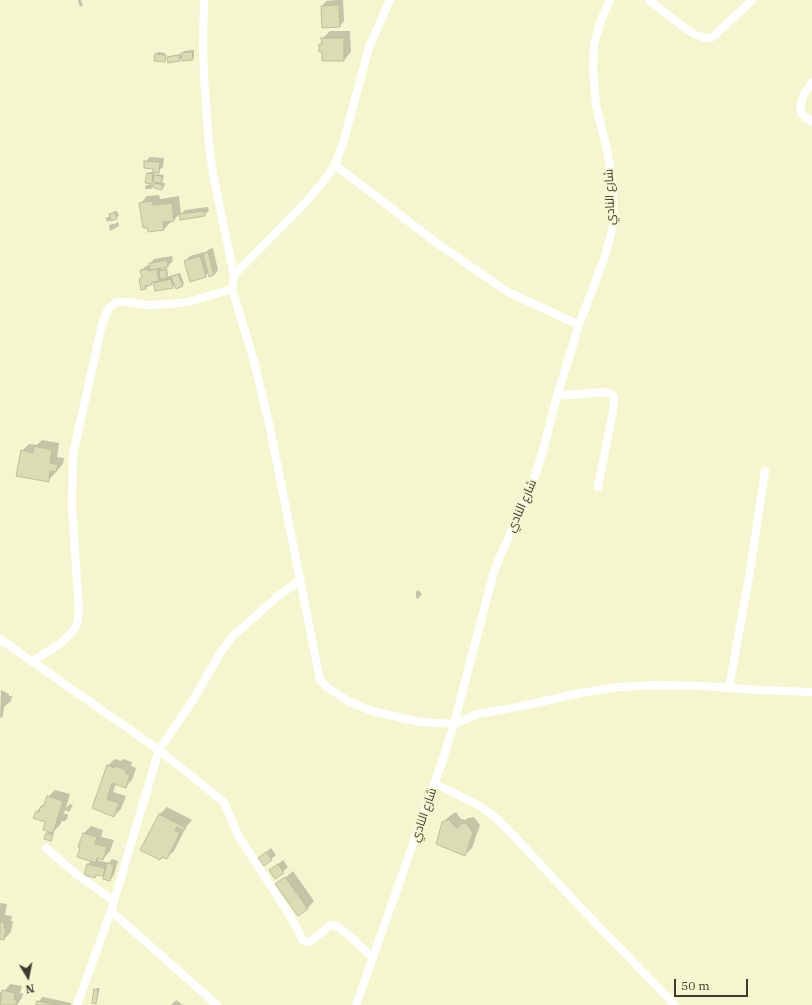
<!DOCTYPE html>
<meta charset="utf-8">
<style>
body{margin:0}
#map{position:relative;width:812px;height:1005px;overflow:hidden;background:#f5f6d0;font-family:"IBM Plex Serif",serif}
canvas{display:block}
.north{position:absolute;left:8px;top:957px;width:40px;height:40px;-webkit-text-stroke:3px #f5f6d0;paint-order:stroke;rotate:170deg;font-size:11px;font-weight:700;line-height:16px;text-align:center;color:#3b3c2d}
.north::after{content:'';display:block;margin:auto;width:14px;height:18px;background:#3b3c2d;clip-path:polygon(50% 0,100% 100%,50% 72%,0 100%)}
.scale{position:absolute;left:674px;top:979px;width:74px;height:18px;box-sizing:border-box;border:2px solid #3b3c2d;border-top:0;padding-left:5px;font-size:12px;line-height:14px;white-space:nowrap;color:#3b3c2d;-webkit-text-stroke:3px #f5f6d0;paint-order:stroke}
</style>
<div id="map">
<canvas width="812" height="1005"></canvas>
<div class="north">N</div>
<div class="scale">50 m</div>
</div>
<script>
const c = document.querySelector('canvas').getContext('2d');
c.lineJoin = 'round';
function fill(path, color) { c.fillStyle = color; c.fill(path, 'evenodd'); }
const poly = rows => new Path2D(rows.map(r => 'M' + r).join(''));
function stroke(path, color, width, dash) { c.strokeStyle = color; c.lineWidth = width; c.lineCap = dash ? 'butt' : 'round'; c.setLineDash(dash || []); c.stroke(path); }
function label(font, color, halo, rows, align = 'center') {
  c.font = font + ' "IBM Plex Serif",Cairo,serif'; c.lineWidth = 3.5; c.setLineDash([]); c.textBaseline = 'middle'; c.strokeStyle = halo; c.fillStyle = color; for (const [text, x, y, turn = 0] of rows) {
    c.save(); c.translate(x, y); c.rotate((+turn || 0) * Math.PI / 180); c.textAlign = isNaN(turn) ? turn : align; if (halo) c.strokeText(text, 0, 0); c.fillText(text, 0, 0); c.restore();
  }
}
const shadow = poly([
 [79,0,81,0,83,5,80,7,78,1],
 [337,0,343,0,344,21,340,26,322,6,326,1],
 [330,31,350,31,351,52,344,60,323,51,320,45,323,42,322,39],
 [194,50,194,57,192,59,183,57,179,60,168,58,167,59,167,54,167,58,170,56,182,54,184,51],
 [158,52,165,53,165,61,156,54],
 [150,157,164,158,163,167,158,171,155,171,154,177,157,174,164,175,163,180,161,182,165,183,164,187,162,189,155,184,158,181,153,181,151,183,148,174,150,172,154,172,154,168,145,162],
 [153,184,153,187,151,189,145,189,145,187,147,185],
 [159,195,160,199,179,196,181,214,185,210,208,207,209,211,204,215,181,219,180,213,174,220,171,220,171,222,164,229,140,204,147,196],
 [117,211,119,216,107,222,106,218,111,216,111,214,113,212],
 [117,222,118,222,119,226,110,231,109,226,111,224,114,224,114,225],
 [213,248,218,270,214,275,209,273,205,276,185,261,190,256,204,252,205,253,209,249],
 [172,256,173,261,168,266,162,267,162,269,167,268,168,275,166,277,180,273,184,283,182,285,175,284,172,287,154,283,158,280,154,281,146,288,142,288,140,279,142,277,141,271,146,266,150,265,150,264,154,259],
 [42,440,59,443,57,457,64,458,63,464,48,481,22,451,29,444,37,445],
 [418,590,422,594,418,599,416,598,416,592],
 [1,690,9,694,9,696,12,696,11,701,4,707,3,716,0,718],
 [115,759,121,761,123,759,132,762,131,766,136,768,132,780,125,787,116,784,113,792,126,796,121,809,114,816,93,807,107,766],
 [55,790,70,794,66,808,70,804,73,805,69,812,65,810,64,814,68,814,67,819,65,821,62,821,60,825,53,832,54,833,51,840,47,833,50,831,47,821,37,811,44,804,48,797],
 [167,807,192,820,186,827,174,851,166,858,163,856,160,859,142,849,160,814],
 [456,812,461,819,465,820,468,818,474,817,480,825,472,848,465,855,443,822,451,815],
 [91,826,103,830,101,837,114,840,110,851,103,859,100,858,97,860,109,863,112,859,118,861,114,875,110,880,105,876,97,874,94,877,86,875,88,864,91,861,84,833],
 [271,848,276,855,264,865,259,858],
 [283,860,288,867,276,878,270,871],
 [293,871,314,901,307,909,277,885],
 [0,903,7,904,5,915,12,916,11,921,13,921,11,932,4,939,0,938],
 [10,984,22,986,20,993,23,993,22,998,17,1005,0,1005,0,992,3,993],
 [97,988,100,988,97,1000,95,1002,95,990],
 [43,997,71,1003,71,1005,35,1005],
 [176,1000,183,1005,171,1005]
]);
const building = poly([
 [339,5,340,27,322,28,321,6,339,5],
 [321,38,344,38,344,61,322,61,322,52,319,52,319,44,322,44,321,38],
 [192,52,193,60,182,61,181,53,192,52],
 [155,54,166,55,165,62,154,61,155,54],
 [179,55,180,61,168,63,167,57,179,55],
 [144,161,160,162,159,173,153,172,153,169,144,168,144,161],
 [147,173,153,174,152,184,145,183,147,173],
 [154,175,162,176,161,183,153,182,154,175],
 [154,183,163,185,162,190,154,188,154,183],
 [152,201,153,205,172,203,174,221,163,222,164,230,148,232,147,228,143,228,139,203,152,201],
 [204,211,205,216,180,220,179,214,204,211],
 [115,212,117,219,111,221,109,214,115,212],
 [208,252,214,275,209,277,203,254,208,252],
 [200,256,206,277,190,282,184,261,200,256],
 [167,260,168,267,150,270,149,263,167,260],
 [148,269,148,271,157,269,159,281,152,282,151,285,145,286,146,289,141,290,139,279,142,278,140,270,148,269],
 [166,270,167,278,160,279,159,271,166,270],
 [178,274,183,286,176,289,171,277,178,274],
 [171,279,173,288,155,291,153,283,171,279],
 [34,446,52,450,50,463,58,465,56,472,50,471,49,482,16,476,21,450,33,453,34,446],
 [107,765,114,768,115,766,126,770,125,773,130,775,126,788,112,783,107,799,119,803,114,817,92,808,107,765],
 [47,796,63,801,53,833,43,830,45,822,33,818,36,811,39,812,41,806,43,807,47,796],
 [159,814,186,828,184,830,177,827,175,830,180,833,167,859,162,857,160,860,140,850,159,814],
 [449,819,454,826,458,828,460,824,466,823,473,833,465,856,436,844,442,822,449,819],
 [46,833,53,835,51,841,44,839,46,833],
 [83,833,97,837,95,844,107,847,103,860,97,858,96,863,77,857,80,848,78,847,83,833],
 [266,852,272,860,264,866,258,858,266,852],
 [107,863,114,865,110,881,103,879,107,863],
 [87,864,105,868,103,876,96,875,95,878,84,875,87,864],
 [278,864,284,873,275,879,269,870,278,864],
 [285,877,308,909,298,916,275,884,285,877],
 [0,922,5,923,4,928,6,928,4,940,0,939,0,922],
 [94,989,98,990,96,1004,92,1003,94,989],
 [2,990,15,993,14,1000,17,1000,16,1005,0,1005,2,990],
 [37,1001,58,1005,36,1005,37,1001]
]);
const minor = poly([
 [204,0,203,46,204,77,209,145,213,174,234,275,232,289,254,361,270,428,320,680,327,687,348,701,372,711,420,722,454,724,478,714,518,707,580,693,620,687,656,685,702,686,759,690,812,692],
 [649,0,685,28,696,35,705,38,711,38,716,34,752,0],
 [812,82,803,96,800,108,801,112,804,116,812,122],
 [335,165,438,244,508,292,579,325],
 [234,275,304,204,323,182,335,165,344,140,369,47,390,0],
 [557,396,604,392,611,394,614,397,613,411,598,487],
 [300,580,277,597,233,636,222,650,193,700,159,750,224,802,239,837,289,914,303,940,307,942,311,941,329,926,335,925,345,932,373,958],
 [0,639,159,750,111,911,77,1005],
 [32,661,60,644,72,632,77,624,79,612,72,506,73,454,102,325,107,311,110,307,116,302,127,302,148,305,170,304,188,302,232,289],
 [729,688,749,577,765,471],
 [435,784,475,803,494,816,514,836,582,909,675,1005],
 [46,848,76,874,114,901],
 [111,911,217,1005],
 [356,1005,441,765,454,724,493,575,499,559,532,484,543,451,557,396,579,325,605,256,613,226,613,190,608,154,596,105,593,68,594,45,601,20,610,0]
]);
const streetNames = [
 ["شارع النادي",610,197,-92],
 ["شارع النادي",522,506,-66],
 ["شارع النادي",424,815,-71]
];
fill(shadow, '#0003');
fill(building, '#dbdbb6');
stroke(building, '#bdbd99', 1);
stroke(minor, '#fff', 8);
label('12px', '#3b3c2d', '#f5f6d0', streetNames);
</script>
